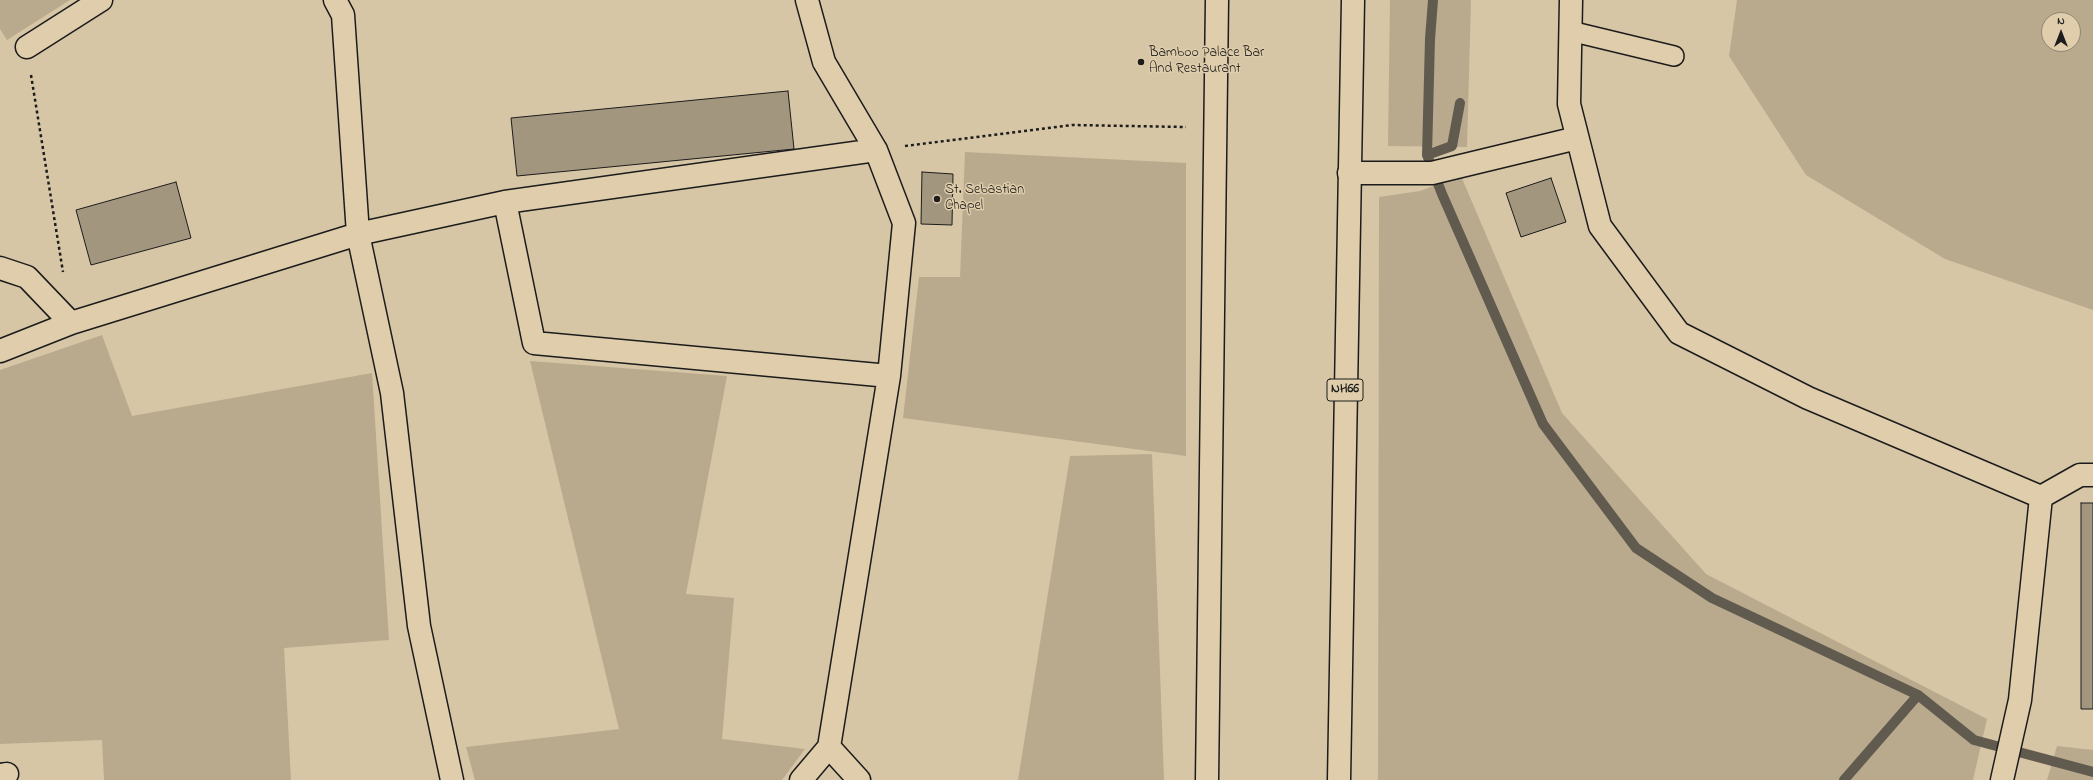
<!DOCTYPE html>
<style>
body{margin:0}
#map{position:relative;width:2093px;height:780px;overflow:hidden;background:#d7c6a5;font-family:"Indie Flower",sans-serif}
canvas{display:block}
.north{position:absolute;left:2041px;top:12px;width:40px;height:40px;box-sizing:border-box;background:#dfcdab;border:1px solid #918672;border-radius:50%;rotate:0deg;font-size:11px;font-weight:700;line-height:16px;text-align:center;color:#1c1c1c}
.north::after{content:'';display:block;margin:auto;width:14px;height:18px;background:#1c1c1c;clip-path:polygon(50% 0,100% 100%,50% 72%,0 100%)}
</style>
<div id="map">
<canvas width="2093" height="780"></canvas>
<div class="north">N</div>
</div>
<script>
const c = document.querySelector('canvas').getContext('2d');
c.lineJoin = 'round';
function fill(path, color) { c.fillStyle = color; c.fill(path, 'evenodd'); }
const poly = rows => new Path2D(rows.map(r => 'M' + r).join(''));
function stroke(path, color, width, dash) { c.strokeStyle = color; c.lineWidth = width; c.lineCap = dash ? 'butt' : 'round'; c.setLineDash(dash || []); c.stroke(path); }
function label(font, color, halo, rows, align = 'center') {
  c.font = font + ' "Indie Flower",sans-serif'; c.lineWidth = 3; c.setLineDash([]); c.textBaseline = 'middle'; c.strokeStyle = halo; c.fillStyle = color; for (const [text, x, y, turn = 0] of rows) {
    c.save(); c.translate(x, y); c.rotate((+turn || 0) * Math.PI / 180); c.textAlign = isNaN(turn) ? turn : align; if (halo) c.strokeText(text, 0, 0); c.fillText(text, 0, 0); c.restore();
  }
}
const green = poly([
 [0,0,70,0,7,40,0,29],
 [1390,0,1471,0,1467,147,1388,146],
 [1737,0,2093,0,2093,310,1945,259,1806,175,1729,56],
 [2049,20,2073,20,2073,44,2049,44],
 [965,152,1186,163,1186,456,903,418,919,277,960,277],
 [1461,176,1562,413,1706,574,1987,719,1973,780,1378,780,1379,197,1420,191],
 [102,335,132,416,372,373,389,640,284,648,291,780,104,780,102,740,0,744,0,370],
 [530,361,727,376,686,594,734,598,722,739,805,749,782,780,475,780,466,747,619,729],
 [1152,454,1164,780,1018,780,1070,456],
 [2057,746,2093,750,2093,780,2047,780]
]);
const stream = poly([
 [1433,0,1430,39,1427,155,1442,194,1543,424,1636,548,1712,598,1918,695,1974,740,2093,772],
 [1427,155,1452,146,1460,103],
 [1844,780,1918,695]
]);
const building = poly([
 [788,91,794,149,517,176,511,118,788,91],
 [922,172,953,174,952,225,921,224,922,172],
 [1551,178,1566,222,1521,237,1506,193,1551,178],
 [176,182,191,238,91,265,76,210,176,182],
 [2081,503,2093,503,2093,709,2081,709,2081,503]
]);
const path = poly([
 [31,75,63,272],
 [905,146,1072,125,1186,127]
]);
const lane = poly([
 [1570,31,1674,56]
]);
const street = poly([
 [335,0,343,15,358,234,392,393,419,626,452,780],
 [1571,0,1569,104,1600,226,1679,333,1808,398,2041,497],
 [27,47,101,0],
 [1349,173,1432,173,1577,138],
 [505,202,534,343,889,376],
 [0,268,27,277,71,323],
 [0,351,71,323,358,234,505,202,876,150],
 [829,747,859,780],
 [0,775,7,774],
 [801,780,829,747,889,376,904,223,876,150,824,62,807,0],
 [2002,780,2020,700,2041,497,2080,475,2093,475]
]);
const highway = poly([
 [1207,780,1217,0],
 [1339,780,1353,0]
]);
const markers = [
 [1141,62,4,"#1c1c1c"],
 [937,199,4,"#1c1c1c"]
];
const shields = [
 [1345,390,36]
];
const shieldNames = [
 ["NH66",1345,390]
];
const poiNames = [
 ["Bamboo Palace Bar",1149,54],
 ["And Restaurant",1149,70],
 ["St. Sebastian",945,191],
 ["Chapel",945,207]
];
fill(green, '#b9aa8e');
stroke(stream, '#615b4f', 10);
fill(building, '#a3967e');
stroke(building, '#1c1c1c', 1);
stroke(lane, '#1c1c1c', 22);
stroke(street, '#1c1c1c', 25);
stroke(highway, '#1c1c1c', 25);
stroke(path, '#1c1c1c', 2.5, [3, 3]);
stroke(lane, '#dfcdab', 19);
stroke(street, '#dfcdab', 22);
stroke(highway, '#dfcdab', 22);
for (const [x, y, r, color] of markers) { const dot = new Path2D(); dot.arc(x, y, r, 0, 2 * Math.PI); c.fillStyle = color; c.fill(dot); stroke(dot, '#dfcdab', 1.5); }
for (const [x, y, w] of shields) { const box = new Path2D(); box.roundRect(x - w / 2, y - 11, w, 22, 3); c.fillStyle = '#dfcdab'; c.fill(box); stroke(box, '#1c1c1c', 1); }
label('bold 13px', '#1c1c1c', null, shieldNames);
label('14px', '#1c1c1c', '#dfcdab', poiNames, 'left');
</script>
